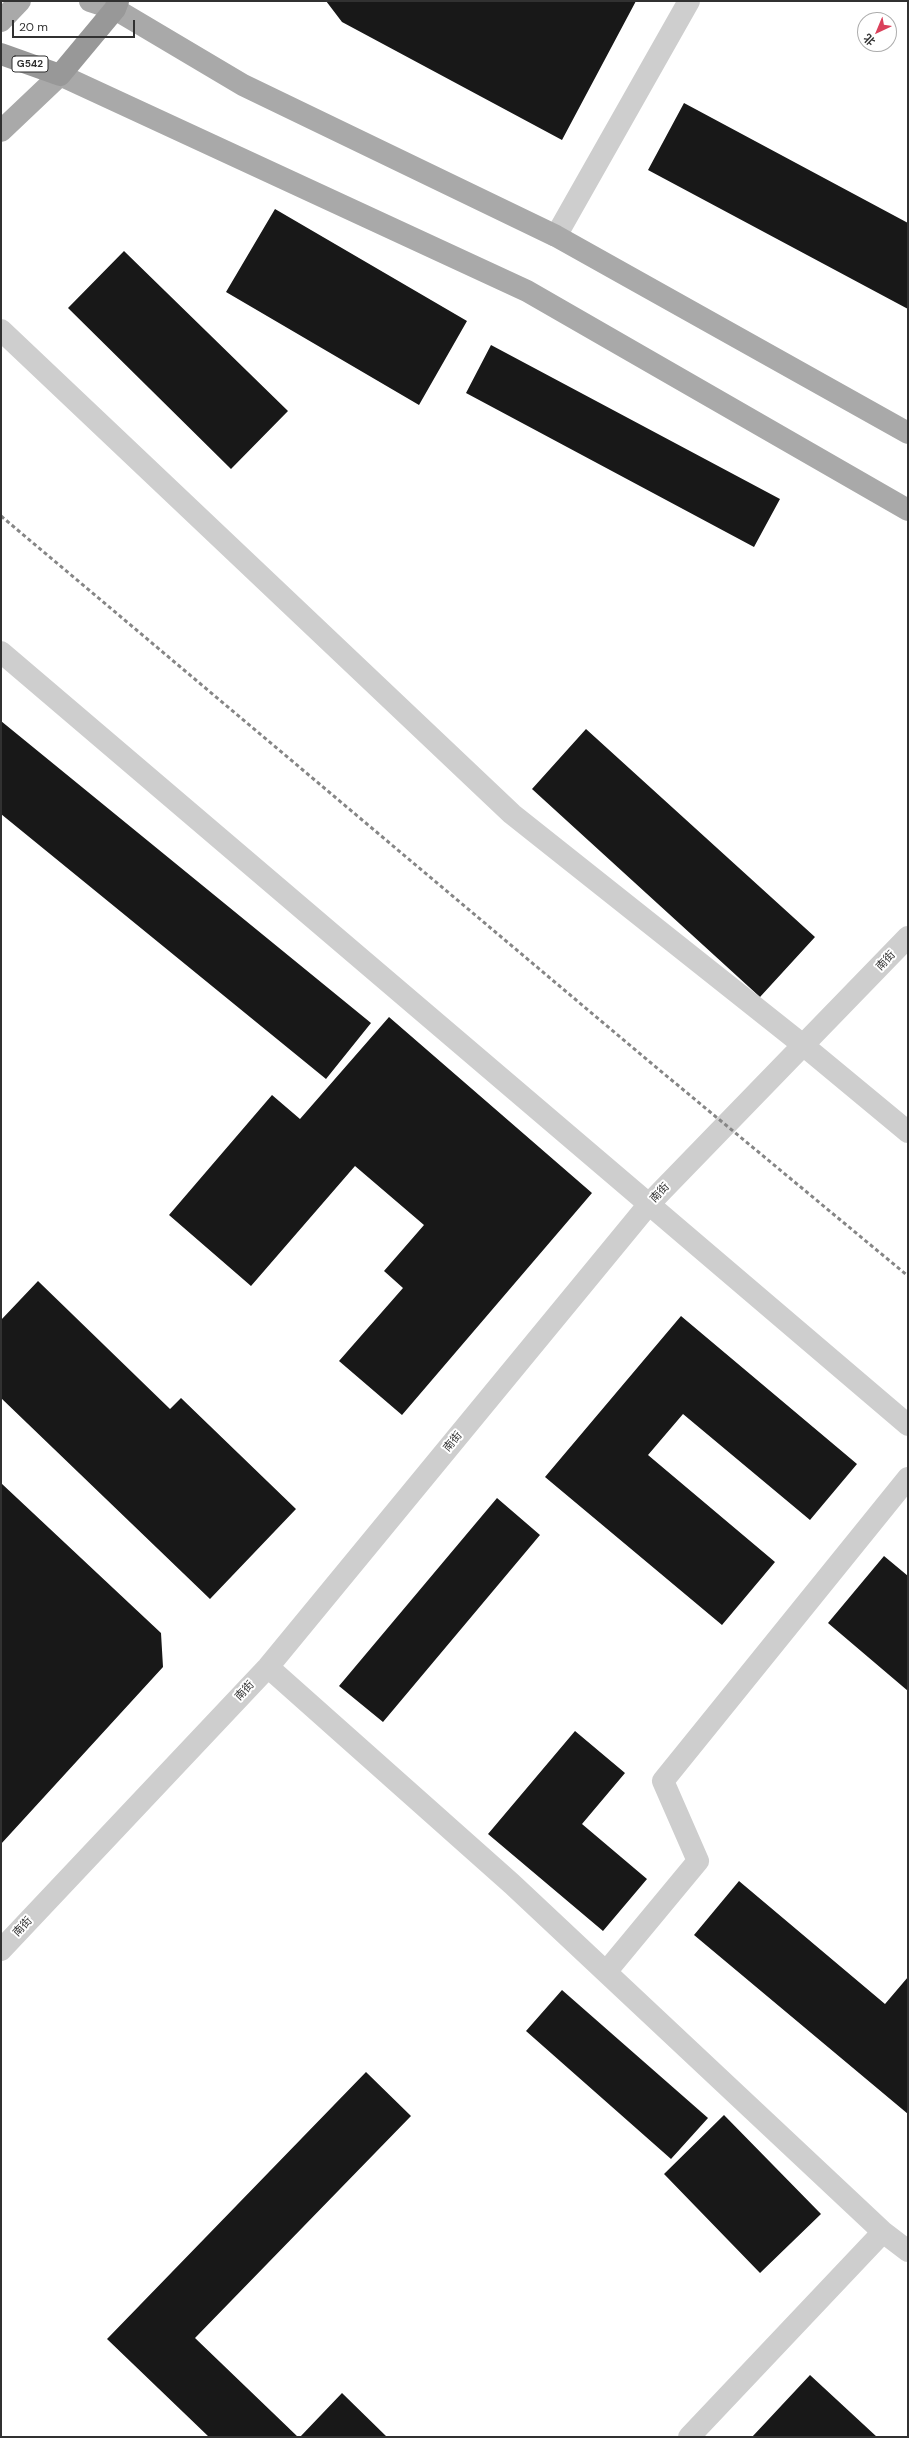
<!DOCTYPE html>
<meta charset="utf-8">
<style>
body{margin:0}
#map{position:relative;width:909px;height:2438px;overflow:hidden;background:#fff;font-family:"DM Sans","Noto Sans SC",sans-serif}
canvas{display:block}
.frame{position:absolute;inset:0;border:2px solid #313131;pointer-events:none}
.north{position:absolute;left:857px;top:12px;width:40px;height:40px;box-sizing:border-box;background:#fff;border:1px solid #adadad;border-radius:50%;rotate:224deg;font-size:11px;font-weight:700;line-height:16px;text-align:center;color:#313131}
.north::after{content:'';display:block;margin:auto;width:14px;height:18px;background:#da415b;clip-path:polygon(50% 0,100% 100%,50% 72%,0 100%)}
.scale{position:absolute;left:12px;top:20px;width:123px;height:18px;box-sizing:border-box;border:2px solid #313131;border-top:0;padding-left:5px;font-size:12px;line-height:14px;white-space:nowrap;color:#313131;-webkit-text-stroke:3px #fff;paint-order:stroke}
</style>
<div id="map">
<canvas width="909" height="2438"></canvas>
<div class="frame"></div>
<div class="north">北</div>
<div class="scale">20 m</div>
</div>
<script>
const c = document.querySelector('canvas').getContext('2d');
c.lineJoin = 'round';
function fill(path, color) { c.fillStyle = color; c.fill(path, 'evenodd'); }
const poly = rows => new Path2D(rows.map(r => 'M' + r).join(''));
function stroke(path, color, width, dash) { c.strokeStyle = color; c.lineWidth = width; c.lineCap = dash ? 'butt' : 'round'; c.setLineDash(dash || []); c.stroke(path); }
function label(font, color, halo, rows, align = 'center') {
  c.font = font + ' "DM Sans","Noto Sans SC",sans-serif'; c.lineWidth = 4; c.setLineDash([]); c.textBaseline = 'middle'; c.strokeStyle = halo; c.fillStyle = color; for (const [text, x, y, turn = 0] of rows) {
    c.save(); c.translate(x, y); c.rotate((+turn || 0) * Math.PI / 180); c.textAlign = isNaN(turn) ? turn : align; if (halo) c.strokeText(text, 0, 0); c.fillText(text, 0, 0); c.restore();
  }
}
const building = poly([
 [326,1,636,1,562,140,342,22],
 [684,103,908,223,908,309,648,170],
 [275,209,467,321,419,405,226,292],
 [124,251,288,411,231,469,68,308],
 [491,345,780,499,754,547,466,393],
 [1,721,371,1023,326,1079,1,814],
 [586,729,815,937,760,997,532,789],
 [389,1017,592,1193,402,1415,339,1361,403,1288,384,1271,424,1225,355,1166,251,1286,169,1215,272,1095,300,1119],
 [38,1281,170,1409,181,1398,296,1509,210,1599,1,1398,1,1320],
 [681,1316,857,1464,810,1520,683,1414,648,1455,775,1562,722,1625,545,1477],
 [1,1483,161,1633,163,1667,1,1844],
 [497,1498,540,1535,383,1722,339,1686],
 [884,1556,908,1576,908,1691,828,1623],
 [575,1731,625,1773,582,1824,647,1879,603,1931,488,1834],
 [739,1881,885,2004,908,1977,908,2114,694,1935],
 [562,1990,708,2118,671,2159,526,2031],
 [366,2072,411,2116,195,2338,298,2437,209,2437,107,2339],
 [724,2115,821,2214,760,2273,664,2174],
 [810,2375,877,2437,752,2437],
 [342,2393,387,2437,300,2437]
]);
const minor = poly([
 [556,236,689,1],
 [1,330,512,814,803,1045,908,1132],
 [1,652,908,1425],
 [268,1667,512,1884,883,2232,908,2251],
 [1,1950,268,1667,649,1204,908,937],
 [606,1972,698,1861,663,1781,908,1478],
 [689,2437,883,2232]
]);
const major = poly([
 [90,1,115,9,243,85,556,236,908,433],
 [1,21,20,1],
 [1,131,60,75,527,291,908,510]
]);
const highway = poly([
 [1,54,60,75,115,9,118,1]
]);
const rail = poly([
 [1,516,651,1063,908,1276]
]);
const shields = [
 [30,64,36]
];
const shieldNames = [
 ["G542",30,64]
];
const streetNames = [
 ["南街",886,961,-46],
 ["南街",660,1193,-46],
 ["南街",453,1442,-50],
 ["南街",245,1691,-47],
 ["南街",23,1927,-47]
];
fill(building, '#181818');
stroke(minor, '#cecece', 22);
stroke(major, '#a9a9a9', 22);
stroke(highway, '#989898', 22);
stroke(rail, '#868686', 3, [4, 3]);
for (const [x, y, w] of shields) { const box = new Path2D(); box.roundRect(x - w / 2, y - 8, w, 16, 3); c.fillStyle = '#fff'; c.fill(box); stroke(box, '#313131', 1); }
label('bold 10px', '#313131', null, shieldNames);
label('11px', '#313131', '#fff', streetNames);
</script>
